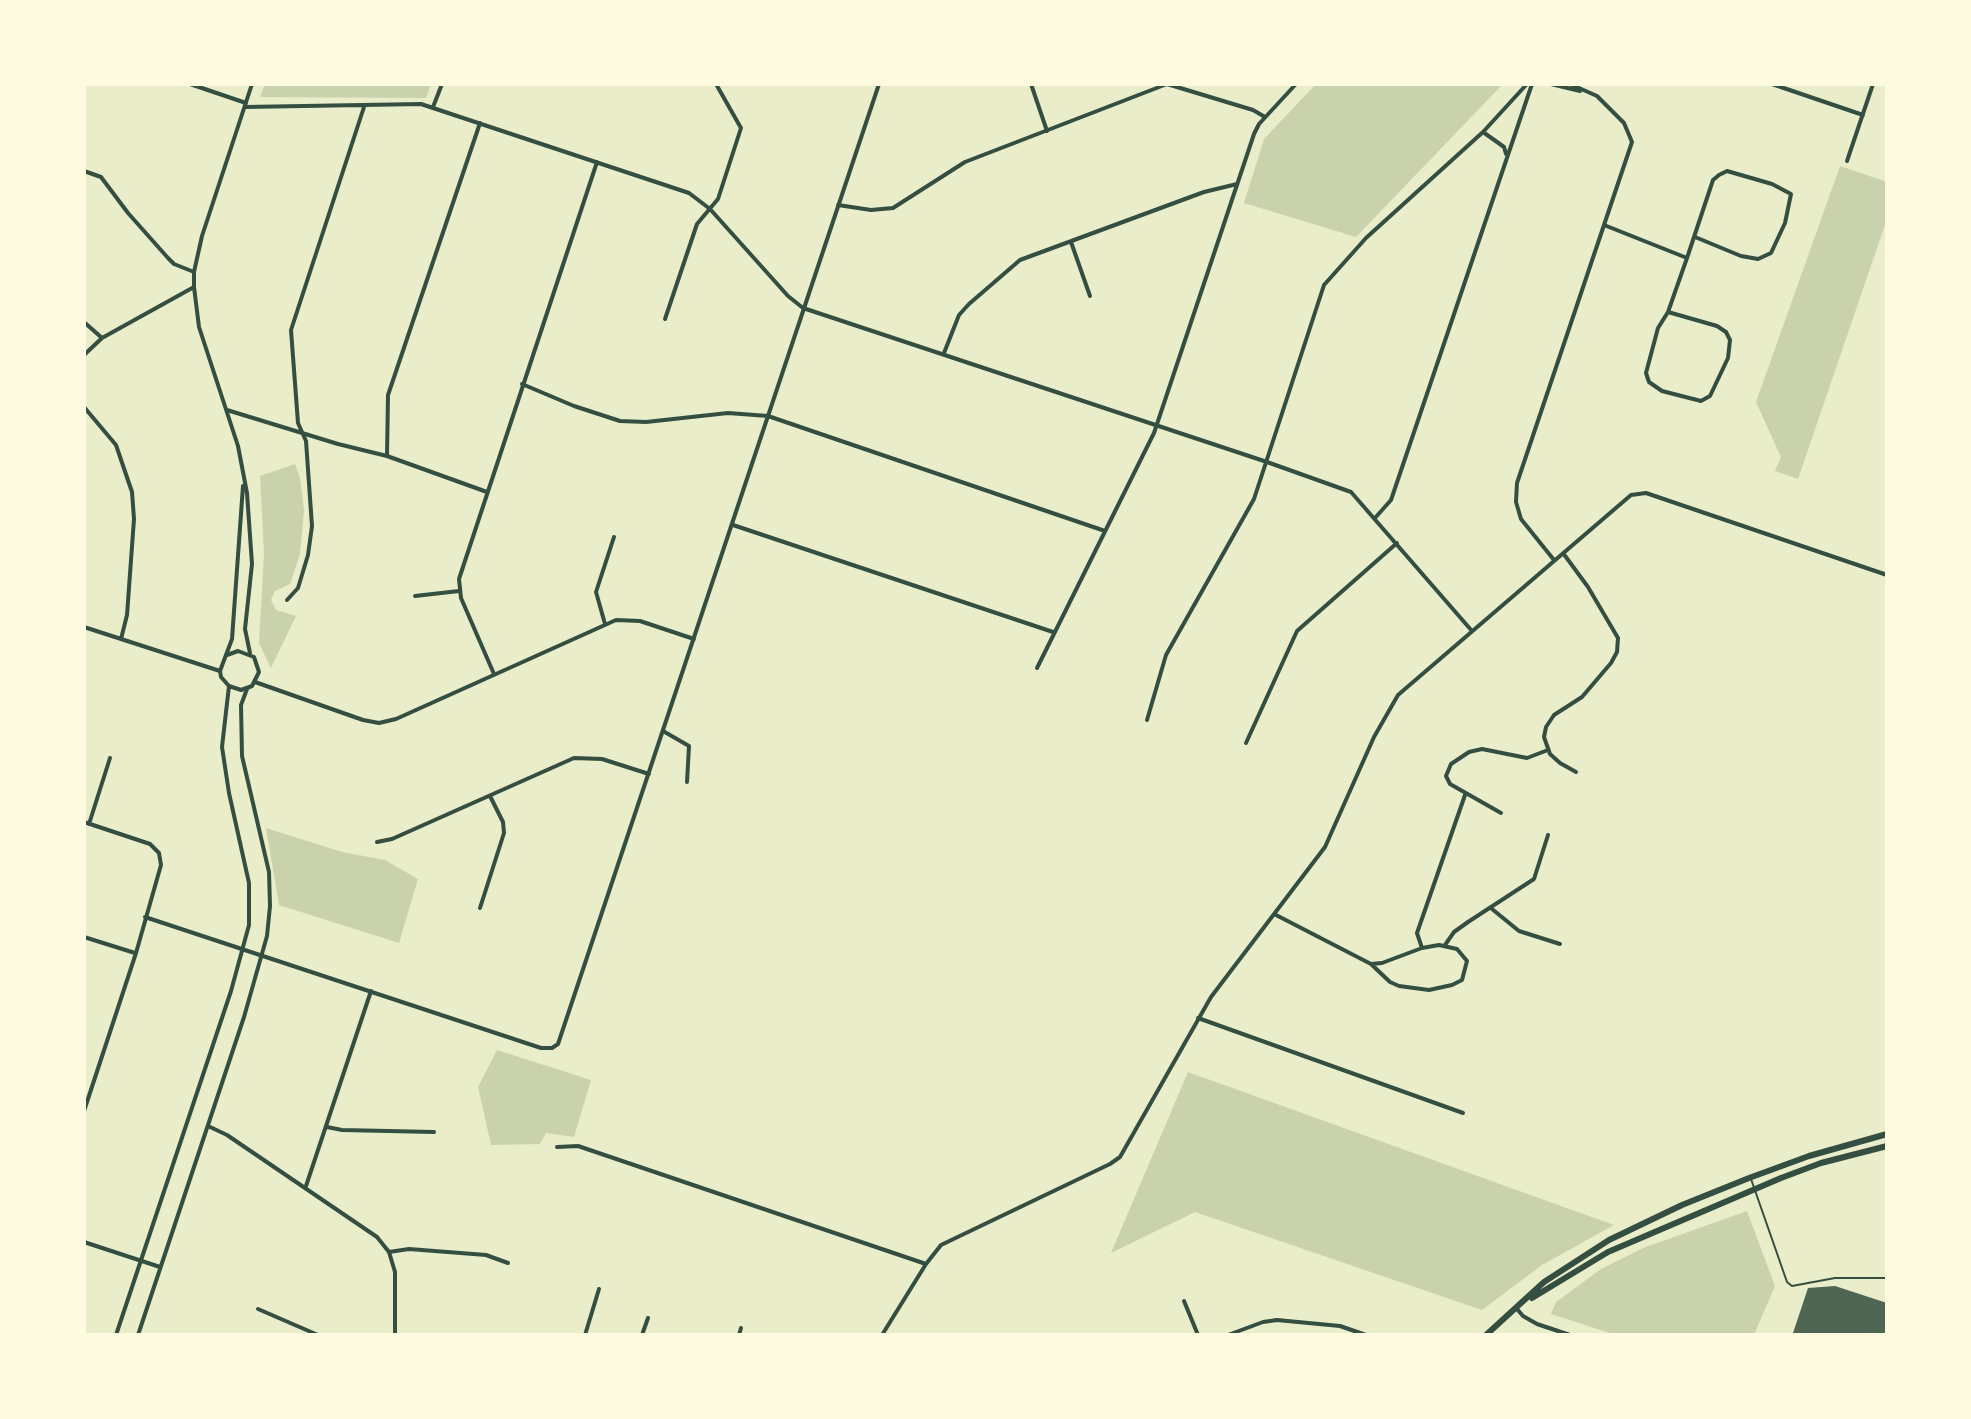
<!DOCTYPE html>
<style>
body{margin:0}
#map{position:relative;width:1971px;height:1419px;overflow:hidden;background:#e9edc9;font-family:"Space Grotesk",sans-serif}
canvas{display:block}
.frame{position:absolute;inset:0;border:86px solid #fefae0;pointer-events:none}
</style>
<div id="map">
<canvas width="1971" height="1419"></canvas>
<div class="frame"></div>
</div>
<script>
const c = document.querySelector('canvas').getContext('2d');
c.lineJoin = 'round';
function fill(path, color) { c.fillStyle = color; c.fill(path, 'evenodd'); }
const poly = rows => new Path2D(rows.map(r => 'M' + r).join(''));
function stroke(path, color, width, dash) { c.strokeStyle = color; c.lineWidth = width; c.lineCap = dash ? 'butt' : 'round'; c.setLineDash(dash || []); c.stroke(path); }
const green = poly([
 [265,84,431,84,426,98,260,97],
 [1316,84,1503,84,1356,237,1244,203,1264,139],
 [1840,166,1887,182,1887,219,1798,479,1775,471,1781,457,1756,402],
 [295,464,300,478,304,510,300,554,290,584,275,591,271,600,276,610,296,616,271,668,259,643,264,553,260,476],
 [266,828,342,852,385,860,418,879,399,943,279,905],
 [497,1050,591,1080,574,1137,546,1133,540,1144,491,1145,478,1087],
 [1188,1072,1614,1225,1542,1265,1482,1310,1195,1212,1111,1253],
 [1747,1211,1775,1286,1754,1335,1616,1335,1551,1314,1556,1302,1601,1269,1643,1248]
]);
const building = poly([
 [1835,1286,1887,1303,1887,1335,1793,1333,1808,1288]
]);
const service = poly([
 [1751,1179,1787,1282,1792,1286,1835,1278,1887,1278]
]);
const minor = poly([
 [190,84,246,103],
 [1031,84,1047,131],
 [1551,84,1580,91],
 [1772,84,1863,115],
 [245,107,421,104,689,193,710,209,788,296,803,308,1267,462,1351,492,1472,631],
 [433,107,442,84],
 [1483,132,1504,147,1506,154],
 [1847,161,1873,84],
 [84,171,101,177,128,213,168,258,174,264,194,272],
 [838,205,871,210,893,208,965,162,1167,84,1253,110,1265,117],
 [1604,225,1687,258,1668,312,1658,328,1646,373,1649,382,1662,391,1701,401,1710,396,1728,358,1730,340,1726,332,1717,326,1668,312],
 [1071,242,1090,296],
 [1687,258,1713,180,1719,175,1727,171,1772,184,1791,194,1785,223,1771,253,1758,259,1741,256,1695,237],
 [665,319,697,224,718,199,741,128,716,84],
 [84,322,102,338],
 [944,353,959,315,969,304,1020,260,1204,192,1237,184],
 [84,355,102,338,194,287],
 [522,384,574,406,620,421,646,422,728,413,768,416,1105,531],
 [84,407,116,445,132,492,134,519,127,615,121,639],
 [227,410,338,444,387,456,487,492],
 [387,456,388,395,480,123],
 [1375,518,1391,500,1532,84],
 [733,525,1053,632],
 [1563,553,1588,587,1618,638,1617,652,1611,663,1582,697,1554,715,1546,727,1544,737,1550,754,1560,763,1576,772],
 [1554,560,1521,519,1516,502,1517,483,1632,142,1624,123,1597,96,1570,84],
 [415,596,459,591],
 [287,600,298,588,308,555,312,526,306,441,298,423,291,330,364,107],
 [605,624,596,592,614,537],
 [84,627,220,671],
 [250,653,245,629,252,564,247,493,238,446,199,327,194,287,194,272,202,236,252,84],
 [227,655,238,651,254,657,259,672,252,686,241,690,229,686,221,677,220,671,232,639,243,486],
 [1037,668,1154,433,1254,134,1259,124,1296,84],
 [494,674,461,598,459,579,597,162],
 [255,682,363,720,379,723,396,719,616,620,640,621,694,639],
 [1147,720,1166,655,1254,499,1324,285,1366,238,1483,132,1527,84],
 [663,731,689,746,687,782],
 [1246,743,1297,631,1397,543],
 [1501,813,1450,784,1446,776,1451,764,1469,752,1482,749,1527,758,1548,750],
 [84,822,150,844,159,853,161,865,136,953,84,1111],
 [89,824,110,758],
 [377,842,392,839,574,758,602,759,649,774],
 [480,908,504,833,503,822,490,796],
 [1492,909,1519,931,1560,944],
 [1276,915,1371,964,1390,982,1399,986,1429,990,1452,985,1462,980,1467,961,1457,949,1439,945,1422,948,1382,963,1371,964],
 [145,917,541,1048,552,1048,558,1044,879,84],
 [84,937,135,953],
 [1445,945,1454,932,1468,922,1534,879,1548,835],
 [1422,948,1417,933,1465,795],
 [1198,1018,1463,1113],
 [208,1126,227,1135,377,1237,389,1252,395,1272,395,1335],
 [327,1127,342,1130,434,1132],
 [557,1147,578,1146,926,1264],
 [306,1186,371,991],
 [84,1242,160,1267],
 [389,1252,409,1249,486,1255,508,1263],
 [1184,1301,1198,1335],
 [258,1309,318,1335],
 [1517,1309,1523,1316,1537,1324,1570,1335],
 [116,1335,231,991,249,925,249,883,229,793,222,747,229,686],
 [138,1335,244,1017,267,936,270,906,269,872,242,756,241,705,247,689],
 [585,1335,599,1289],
 [642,1335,648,1318],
 [739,1335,741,1328],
 [882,1335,926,1264,941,1245,1110,1164,1120,1157,1211,997,1325,847,1374,737,1398,695,1631,495,1646,493,1887,575],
 [1228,1335,1263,1322,1277,1320,1340,1326,1366,1335]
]);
const secondary = poly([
 [1532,1298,1608,1252,1781,1178,1821,1163,1887,1146],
 [1486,1335,1544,1282,1609,1240,1682,1205,1749,1178,1809,1156,1887,1134]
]);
fill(green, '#cad2ad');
fill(building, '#4f6655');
stroke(service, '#344e41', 2);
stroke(minor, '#344e41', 4);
stroke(secondary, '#344e41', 6);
</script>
